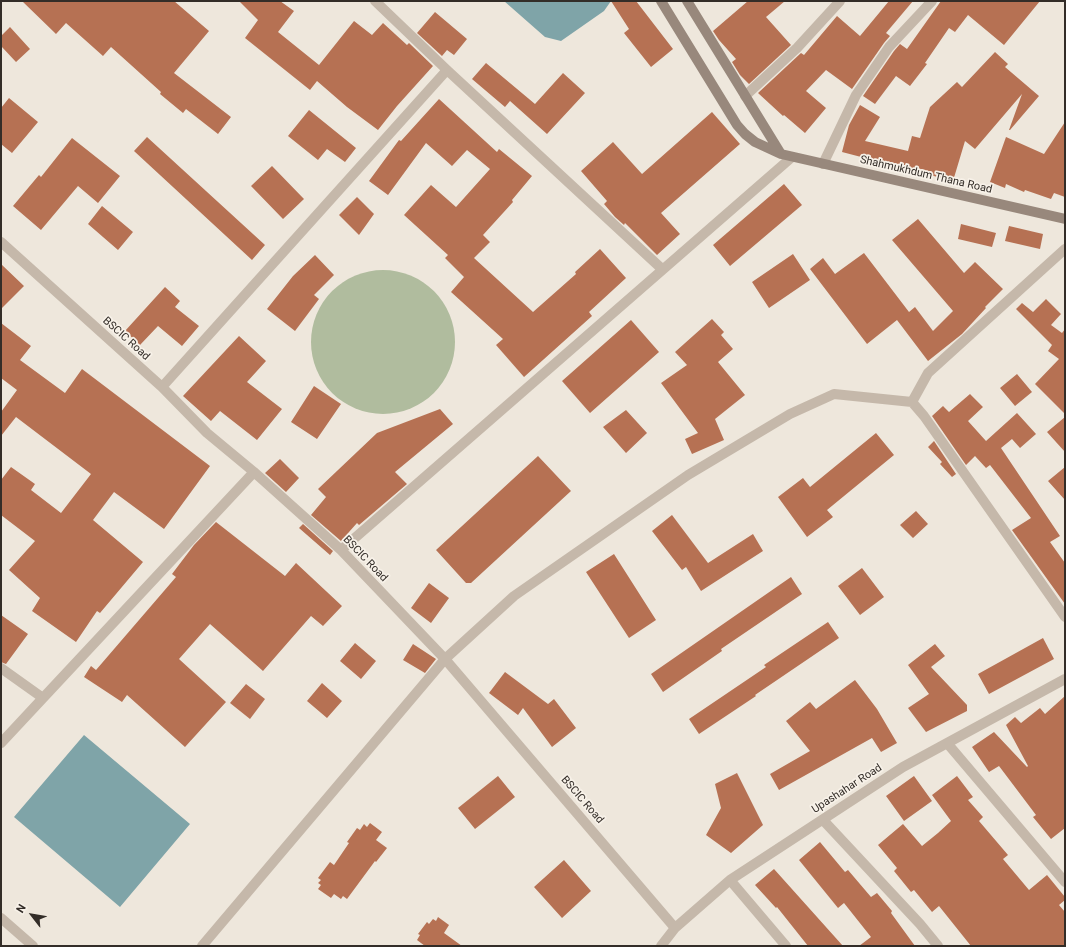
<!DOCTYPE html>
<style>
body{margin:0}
#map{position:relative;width:1066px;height:947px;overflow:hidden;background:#eee7dc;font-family:Roboto,sans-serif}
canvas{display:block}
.frame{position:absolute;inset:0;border:2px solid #332d28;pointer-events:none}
.north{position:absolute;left:12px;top:895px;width:40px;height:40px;-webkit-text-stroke:3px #f7f1e8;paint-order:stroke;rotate:301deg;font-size:11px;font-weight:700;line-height:16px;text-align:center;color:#332d28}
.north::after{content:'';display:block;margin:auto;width:14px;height:18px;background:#332d28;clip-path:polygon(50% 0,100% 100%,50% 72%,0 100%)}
</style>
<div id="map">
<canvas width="1066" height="947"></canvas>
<div class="frame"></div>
<div class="north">N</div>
</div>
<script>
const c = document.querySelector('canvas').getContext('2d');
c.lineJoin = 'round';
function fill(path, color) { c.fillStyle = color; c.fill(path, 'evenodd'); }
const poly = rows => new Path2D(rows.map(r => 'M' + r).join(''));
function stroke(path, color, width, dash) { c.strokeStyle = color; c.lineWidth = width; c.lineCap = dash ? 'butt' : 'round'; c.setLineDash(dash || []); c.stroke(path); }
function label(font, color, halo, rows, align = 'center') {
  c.font = font + ' Roboto,sans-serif'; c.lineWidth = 3.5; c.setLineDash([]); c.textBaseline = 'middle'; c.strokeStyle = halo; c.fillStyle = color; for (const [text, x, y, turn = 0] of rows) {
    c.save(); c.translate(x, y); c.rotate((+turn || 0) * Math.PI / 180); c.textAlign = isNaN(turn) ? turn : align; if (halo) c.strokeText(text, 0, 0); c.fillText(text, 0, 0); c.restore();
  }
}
const green = poly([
 '311 342a72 72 0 1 1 144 0a72 72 0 1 1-144 0Z'
]);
const water = poly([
 [504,1,611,1,604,11,561,41,545,37],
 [84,735,190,824,120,907,14,817]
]);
const building = poly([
 [22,1,174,1,209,31,174,73,231,117,218,134,186,109,183,113,160,94,161,92,111,47,103,56,66,23,56,34],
 [239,1,280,1,294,11,278,32,319,65,354,21,372,35,383,23,407,45,409,43,433,66,397,106,378,130,347,107,317,81,310,90,245,38,258,20],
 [611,1,636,1,673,49,651,67,624,33,629,29],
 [748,1,785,1,766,17,791,45,749,84,740,75,732,62,736,59,719,40,713,31],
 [889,1,913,1,886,33,890,36,884,43,852,89,826,70,806,91,826,108,805,133,784,115,783,116,758,93,801,53,804,55,837,16,860,36],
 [941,1,1040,1,1004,45,968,15,955,32,949,28,925,63,927,64,910,86,896,76,875,104,863,96,894,51,900,44,907,49],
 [435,12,467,39,454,55,447,50,442,56,417,33],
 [10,27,30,49,16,62,1,46,1,36],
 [995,52,1008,64,1005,67,1039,96,1010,130,1009,130,1022,94,975,149,965,141,953,181,842,152,849,125,860,105,880,117,865,141,908,151,912,136,920,138,930,107,957,82,962,87],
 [486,63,535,104,563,73,585,93,547,134,510,101,505,107,472,79],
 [9,98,38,122,12,153,1,144,1,108],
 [439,99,497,152,499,149,532,176,512,200,513,202,483,235,490,242,474,258,533,312,576,274,575,272,600,249,626,278,589,312,592,316,524,377,496,345,503,339,451,292,464,277,445,258,448,255,404,215,431,185,456,207,490,169,467,150,452,166,426,143,388,195,369,181,399,140,401,141],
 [309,110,356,148,345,162,327,149,318,160,288,136],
 [712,112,740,144,661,213,680,234,657,255,625,223,624,225,615,217,604,204,607,201,581,171,613,142,642,174],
 [1065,122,1065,197,1054,193,1051,199,1025,190,1024,192,1006,184,1005,188,990,182,1006,137,1044,154],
 [147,137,265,245,252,260,134,151],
 [72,138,120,176,98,203,78,186,41,230,13,206,39,175,41,177],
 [272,166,304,199,283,219,251,186],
 [784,184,802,205,730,266,713,245],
 [357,197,374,214,359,235,339,215],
 [102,206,133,232,118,250,88,224],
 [918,219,964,273,975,262,1003,289,985,307,986,308,962,334,928,361,897,320,867,344,810,269,823,258,835,274,864,253,909,312,915,307,933,331,953,311,892,240],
 [961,224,996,233,992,247,958,239],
 [1009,226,1043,234,1040,249,1005,241],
 [793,254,810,280,769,308,752,282],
 [315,255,334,275,314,295,319,299,295,331,267,309,293,276],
 [1,264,24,286,1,309],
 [165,287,180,301,175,307,199,326,182,346,158,326,140,345,125,331],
 [1046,299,1061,314,1051,325,1062,333,1065,329,1065,414,1035,384,1059,359,1048,351,1052,345,1016,309,1022,303,1033,312],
 [712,319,724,332,721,335,733,349,718,362,745,395,715,419,724,440,692,454,685,439,698,433,661,383,687,365,675,352],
 [631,320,659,352,590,413,562,381],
 [1,323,31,346,20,360,65,393,82,369,210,466,164,529,114,492,93,520,143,562,100,613,97,611,76,642,32,611,40,598,9,570,35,541,1,515,1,480,11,467,35,484,31,490,61,513,91,474,16,417,1,436,1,412,17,390,1,378],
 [239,336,266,361,247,382,282,409,257,440,220,411,211,421,183,396],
 [1017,374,1032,392,1015,406,1000,388],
 [314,386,341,404,317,439,291,422],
 [970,394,983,407,968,421,986,441,1017,413,1036,434,1020,448,1012,439,1001,448,1060,536,1050,542,1065,563,1065,604,1012,530,1031,518,990,465,986,468,975,456,966,465,932,416,943,406,949,412],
 [440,409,453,424,395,472,407,484,359,525,357,523,341,541,311,515,326,497,318,489,377,433],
 [626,410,647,433,626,453,603,427],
 [1065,417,1065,452,1047,432],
 [876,433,894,455,827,510,833,517,807,537,778,497,803,478,810,487],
 [934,441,956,474,952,477,940,464,942,462,928,447],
 [538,456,571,491,471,583,466,583,436,550],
 [280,459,299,478,286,492,265,473],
 [1065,467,1065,500,1048,481],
 [916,511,928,524,913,538,900,525],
 [672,515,708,563,753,534,763,551,701,591,686,567,682,570,652,531],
 [216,522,285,576,296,563,342,606,323,626,311,616,263,671,210,624,179,659,226,702,185,747,127,695,122,702,84,677,91,666,96,670,176,577,172,574,194,545],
 [303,524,333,551,330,555,299,528],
 [614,554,656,620,629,638,586,572],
 [862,568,884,597,860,615,838,586],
 [791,577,802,594,721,649,722,651,663,692,651,674],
 [429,583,449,598,431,623,411,608],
 [1,615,28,634,6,664,1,662],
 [828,622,839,638,755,695,756,696,699,734,689,719,766,667,764,665],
 [1043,638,1054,659,989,694,978,674],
 [355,643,376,661,361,679,340,661],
 [413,644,436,659,425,673,403,660],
 [935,644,945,656,931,667,967,705,967,711,926,732,908,708,929,694,908,665],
 [505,672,548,704,554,699,576,728,552,747,523,708,518,715,489,693],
 [855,680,877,709,897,743,881,752,872,738,779,790,770,774,810,751,786,721,810,702,816,709],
 [322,683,342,701,327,718,307,701],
 [246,684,265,699,250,719,230,703],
 [1065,696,1065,828,1051,839,1033,817,1036,815,999,766,989,772,972,747,994,732,1027,767,1028,766,1006,725,1015,717,1021,723,1040,708,1045,714],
 [737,773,763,825,731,853,706,835,721,808,715,784],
 [498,776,515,797,475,829,458,808],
 [914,776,932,801,904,821,886,796],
 [957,776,973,797,968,800,983,817,979,821,1008,855,1003,859,1029,890,1047,875,1065,897,1065,900,1059,905,1065,912,1065,946,971,946,939,906,932,912,914,890,911,892,894,871,897,868,878,845,903,824,922,846,938,833,951,821,932,795],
 [370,823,382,832,376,840,387,848,376,862,375,861,347,899,343,896,341,899,334,894,331,898,318,889,321,885,318,883,321,880,318,878,330,862,334,865,349,843,347,842,357,828,360,830,364,824,367,827],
 [820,842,845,872,848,870,871,897,877,893,892,911,891,913,915,946,859,946,871,937,844,903,838,908,799,860],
 [564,860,591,891,562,918,534,887],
 [774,869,843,946,808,946,777,907,776,908,755,885],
 [438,917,449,925,444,933,462,946,425,946,417,940,420,935,418,934,427,922,429,924,433,919,436,921]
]);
const minor = poly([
 [375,1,447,70,662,269],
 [745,96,797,48,840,1],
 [823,164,856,95,889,47,932,1],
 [1,242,162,387,207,433,254,472,341,550,445,659,675,928],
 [1065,249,928,373,912,402,924,416,1065,617],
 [162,387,447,70],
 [341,550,792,157],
 [1,668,43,698,254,472],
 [1,743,43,698],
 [947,743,1065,882],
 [823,820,920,924,938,946],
 [730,880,786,946],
 [1,918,33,946],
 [202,946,445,659,514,596,688,475,790,414,834,394,912,402],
 [661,946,675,928,730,880,903,767,1065,679]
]);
const secondary = poly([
 [661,1,737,125,745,134,755,142,781,154,1065,219],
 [687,1,781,154]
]);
const streetNames = [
 ["Shahmukhdum Thana Road",926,175,13],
 ["BSCIC Road",126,339,42],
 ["BSCIC Road",365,559,46],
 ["Upashahar Road",847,789,-33],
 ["BSCIC Road",582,800,49]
];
fill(green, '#b0bc9e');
fill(water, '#7fa4a8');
fill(building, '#b67153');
stroke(minor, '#c5b8aa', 10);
stroke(secondary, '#98887c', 10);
label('11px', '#332d28', '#f7f1e8', streetNames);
</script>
